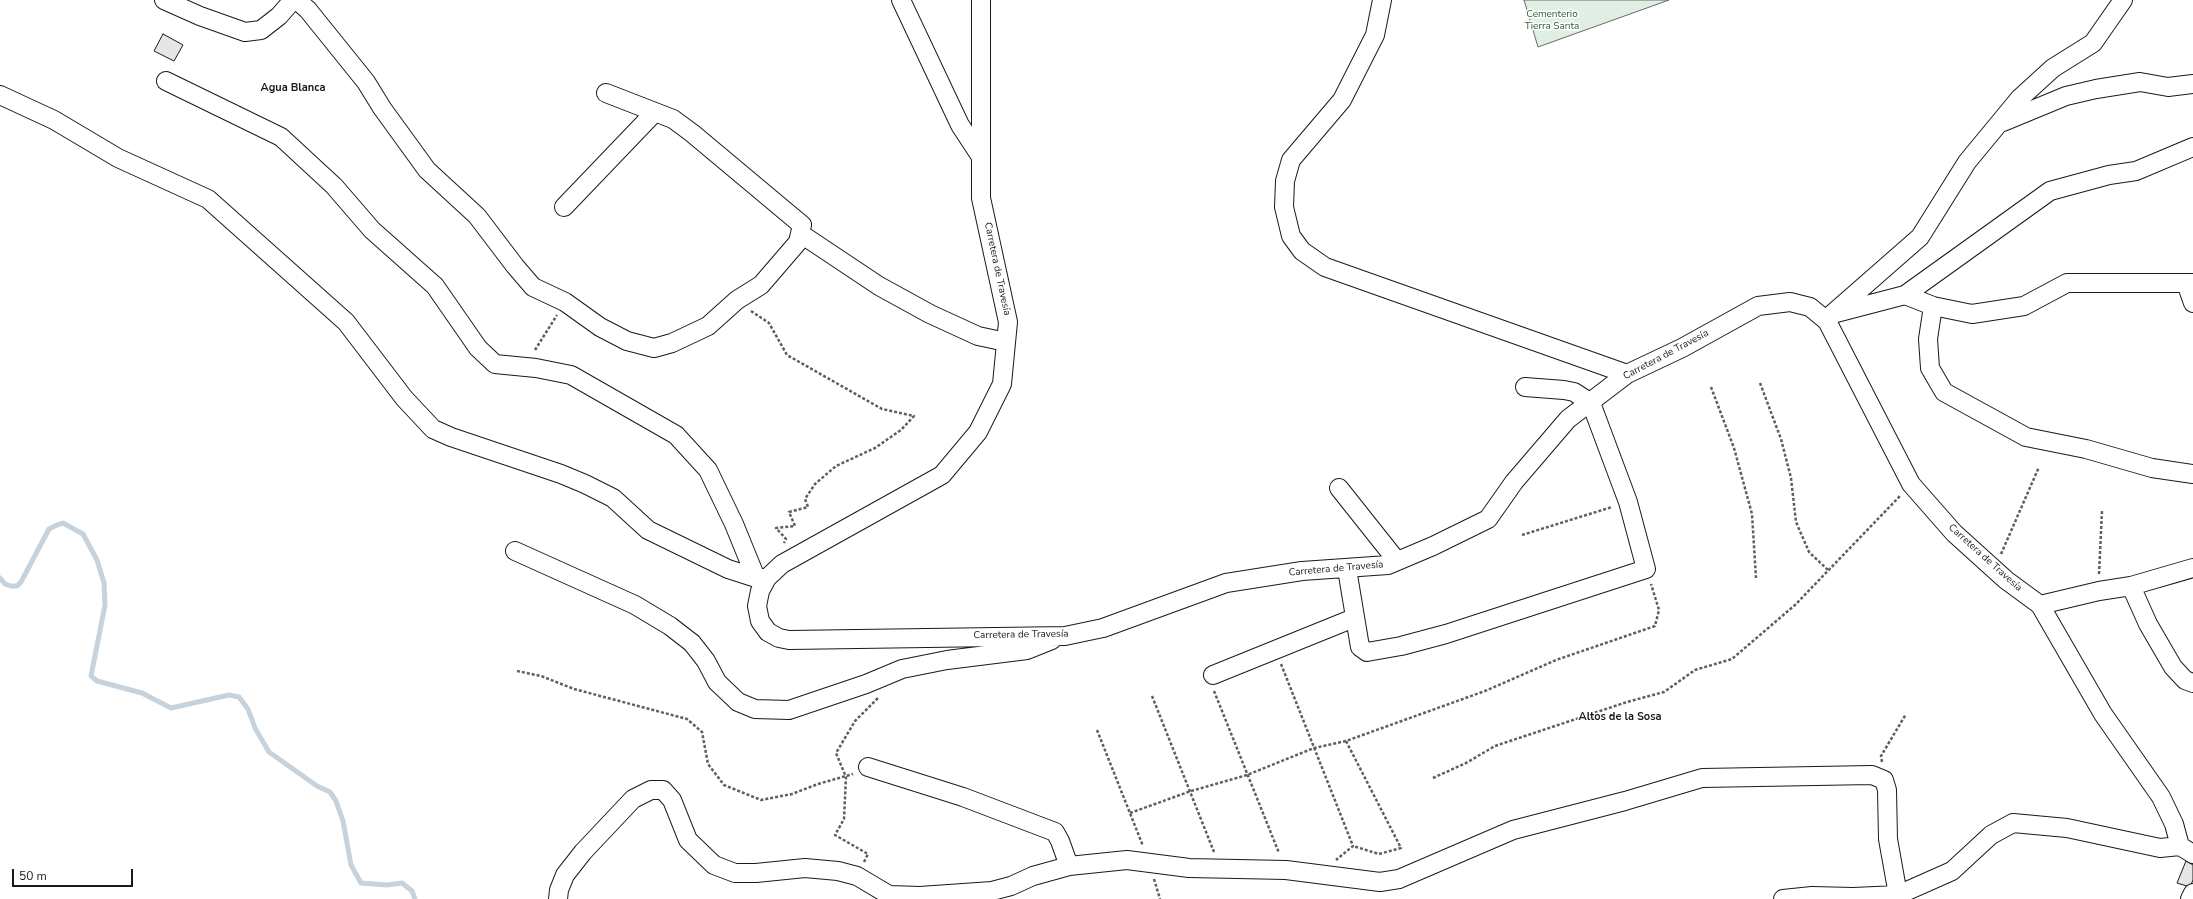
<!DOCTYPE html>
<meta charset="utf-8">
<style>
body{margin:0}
#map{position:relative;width:2193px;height:899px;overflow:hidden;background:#fff;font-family:"Nunito Sans",sans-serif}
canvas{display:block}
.scale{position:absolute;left:12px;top:869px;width:121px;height:18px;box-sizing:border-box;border:2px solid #1a1a1a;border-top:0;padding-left:5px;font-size:12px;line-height:14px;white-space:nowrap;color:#1a1a1a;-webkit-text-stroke:3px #fff;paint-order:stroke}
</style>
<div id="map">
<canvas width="2193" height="899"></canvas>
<div class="scale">50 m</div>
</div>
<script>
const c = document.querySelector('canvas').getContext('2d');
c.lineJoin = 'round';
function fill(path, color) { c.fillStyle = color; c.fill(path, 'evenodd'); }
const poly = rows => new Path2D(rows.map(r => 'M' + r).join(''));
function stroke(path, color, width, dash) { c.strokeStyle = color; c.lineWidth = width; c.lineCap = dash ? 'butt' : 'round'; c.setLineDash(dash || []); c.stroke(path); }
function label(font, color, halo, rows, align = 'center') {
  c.font = font + ' "Nunito Sans",sans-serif'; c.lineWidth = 3; c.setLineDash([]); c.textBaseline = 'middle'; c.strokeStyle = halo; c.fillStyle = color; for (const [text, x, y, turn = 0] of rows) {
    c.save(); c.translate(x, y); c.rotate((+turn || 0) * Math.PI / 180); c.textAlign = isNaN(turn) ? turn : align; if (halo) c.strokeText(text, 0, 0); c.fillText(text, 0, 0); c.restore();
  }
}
const green = poly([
 [1524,0,1669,0,1538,47,1524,0]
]);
const stream = poly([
 [0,578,5,584,11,586,17,586,21,582,49,529,57,525,63,523,83,534,97,560,104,583,105,605,91,676,97,681,142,693,171,708,229,695,239,697,248,709,255,728,269,752,317,786,330,792,336,801,343,821,351,865,361,883,387,885,402,883,412,891,415,899]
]);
const building = poly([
 [163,34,183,45,174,61,154,51,163,34],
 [2186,861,2193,865,2193,880,2190,887,2177,883,2186,861]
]);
const path = poly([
 [751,311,769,323,787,355,882,409,914,416,901,430,875,448,836,466,815,484,805,499,808,507,789,512,795,526,776,528,786,539,784,543],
 [535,350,557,315],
 [1760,383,1781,439,1791,478,1796,522,1809,552,1829,571],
 [1711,387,1734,448,1752,514,1756,578],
 [1522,535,1612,507],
 [2001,554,2039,467],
 [2099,574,2102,511],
 [1281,664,1353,846,1336,860],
 [517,671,541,676,574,689,687,719,702,732,708,764,724,785,761,800,792,794,818,784,853,774],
 [1214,691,1279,853],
 [1152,696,1214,852],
 [1097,730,1143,846],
 [1346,741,1401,848,1379,854,1353,846],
 [1882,762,1881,756,1906,714],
 [1433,778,1466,763,1495,746,1627,702,1664,692,1695,670,1732,659,1795,605,1900,496],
 [1130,813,1191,791,1247,775,1314,748,1346,741,1485,691,1556,660,1655,626,1659,610,1651,584],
 [864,862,868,854,835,835,844,819,846,777,836,753,855,721,879,697],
 [1154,879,1160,899]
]);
const minor = poly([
 [164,0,200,16,245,32,261,30,279,16,293,0],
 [297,0,308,10,366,82,382,108,427,170,477,216,515,266,533,287,565,302,600,327,627,341,654,348,672,343,708,326,737,300,761,285,798,242,802,225,692,133,673,119,606,93],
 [901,0,960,125,981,157],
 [981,0,981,198,1008,322,1002,384,978,432,942,475,782,564,767,578,760,591,757,606,760,621,768,632,779,638,789,640,1065,636,1103,628,1226,583,1302,571,1388,565,1433,546,1488,519,1514,482,1568,419,1627,374,1682,348,1758,306,1790,302,1810,307,1827,321,1911,484,1954,533,2006,580,2040,605,2103,714,2161,797,2174,824,2180,846,2193,854],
 [1382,0,1375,35,1342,100,1291,160,1285,181,1284,207,1291,236,1302,251,1325,267,1627,374],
 [166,81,281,137,334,186,372,230,435,286,478,348,495,364,536,368,571,375,676,435,708,470,734,524,756,578],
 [0,95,54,120,118,158,208,199,346,322,404,398,433,429,451,437,561,474,585,484,613,498,648,530,728,569,756,578,767,578],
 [2003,122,2066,96,2096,89,2140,82,2168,87,2193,84],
 [564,207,655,112],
 [801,234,879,286,930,314,978,336,1006,342],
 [2186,283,2193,303],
 [1905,295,1933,306,1972,314,2024,306,2067,283,2193,283],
 [1933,306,1928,339,1930,368,1944,392,2026,437,2086,449,2152,468,2193,474],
 [1836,313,1905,295,2050,191,2109,175,2136,171,2193,147],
 [1831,315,1920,237,1967,162,2019,99,2053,68,2093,43,2123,0],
 [1339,488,1397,561],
 [515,551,635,605,670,626,692,643,706,661,717,682,738,702,755,709,789,710,866,684,902,669,947,660,1027,650,1052,640],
 [1347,569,1360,647,1367,652,1401,646,1446,634,1646,569,1628,502,1591,403,1574,392,1564,390,1525,387],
 [2131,586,2148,624,2173,667,2185,680,2193,683],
 [2040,605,2099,591,2131,586,2193,568],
 [1213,675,1354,618],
 [868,767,963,797,1055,832,1060,841,1069,866],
 [558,899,559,890,565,875,583,852,633,799,651,790,663,790,672,800,688,840,714,865,735,873,756,873,805,868,838,871,857,876,889,895,920,896,992,891,1011,886,1033,876,1069,866,1127,860,1189,868,1286,870,1380,882,1399,879,1513,830,1625,801,1702,778,1872,775,1884,780,1887,790,1888,839,1898,895],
 [1783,899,1812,896,1853,897,1898,895,1952,871,1991,835,2013,823,2067,828,2160,848,2180,846],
 [2190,899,2193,893]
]);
const parkNames = [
 ["Cementerio",1552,15],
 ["Tierra Santa",1552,27]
];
const streetNames = [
 ["Carretera de Travesía",997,269,78],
 ["Carretera de Travesía",1666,355,-28],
 ["Carretera de Travesía",1985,558,42],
 ["Carretera de Travesía",1336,569,-5],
 ["Carretera de Travesía",1021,635,-1]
];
const neighbourhoodNames = [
 ["Agua Blanca",293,88],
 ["Altos de la Sosa",1620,717]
];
fill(green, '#e0efe3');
stroke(green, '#6a6a6a', 1);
stroke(stream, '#c6d2dc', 5);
fill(building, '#e6e6e6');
stroke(building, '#1a1a1a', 1);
stroke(minor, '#1a1a1a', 20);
stroke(path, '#5f5f5f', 2.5, [3, 2]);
stroke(minor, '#fff', 18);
label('10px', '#2b5a34', '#fff', parkNames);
label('10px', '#1a1a1a', '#fff', streetNames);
label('bold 11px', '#1a1a1a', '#fff', neighbourhoodNames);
</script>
